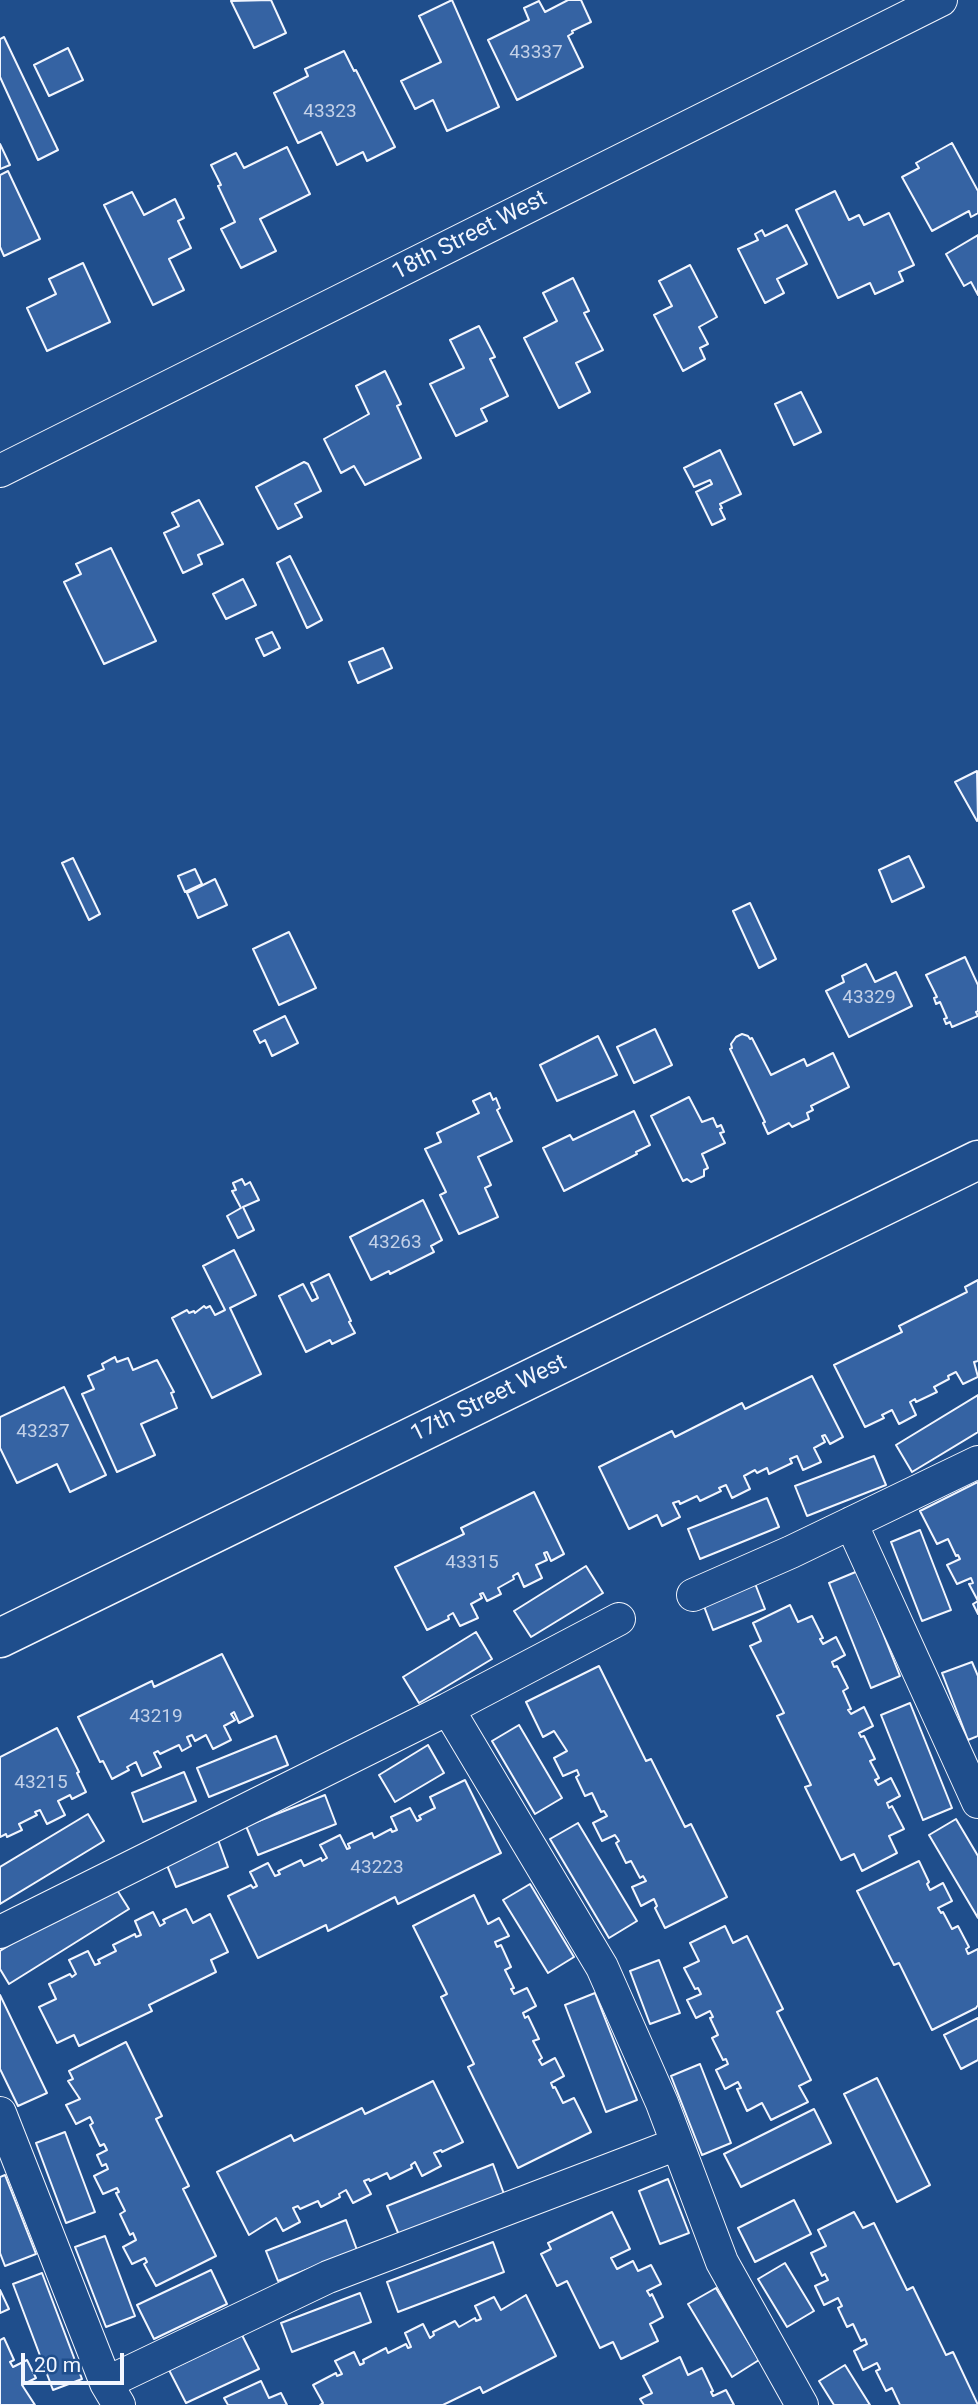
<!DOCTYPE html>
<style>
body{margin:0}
#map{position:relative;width:978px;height:2405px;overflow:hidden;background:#1f4e8c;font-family:Roboto,sans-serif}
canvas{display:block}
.scale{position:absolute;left:21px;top:2353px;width:103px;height:32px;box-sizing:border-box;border:4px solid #f2f6ff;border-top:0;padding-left:9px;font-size:21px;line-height:24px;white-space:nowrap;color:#f2f6ff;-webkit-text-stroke:5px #1f4e8c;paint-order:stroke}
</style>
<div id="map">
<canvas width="978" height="2405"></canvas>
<div class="scale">20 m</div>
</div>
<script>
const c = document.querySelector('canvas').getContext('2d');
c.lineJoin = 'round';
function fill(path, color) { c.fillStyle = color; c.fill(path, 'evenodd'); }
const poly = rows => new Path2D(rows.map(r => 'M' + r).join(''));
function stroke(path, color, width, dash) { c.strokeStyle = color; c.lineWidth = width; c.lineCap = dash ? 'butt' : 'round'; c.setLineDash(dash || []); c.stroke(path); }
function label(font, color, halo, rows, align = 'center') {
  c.font = font + ' Roboto,sans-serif'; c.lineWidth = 5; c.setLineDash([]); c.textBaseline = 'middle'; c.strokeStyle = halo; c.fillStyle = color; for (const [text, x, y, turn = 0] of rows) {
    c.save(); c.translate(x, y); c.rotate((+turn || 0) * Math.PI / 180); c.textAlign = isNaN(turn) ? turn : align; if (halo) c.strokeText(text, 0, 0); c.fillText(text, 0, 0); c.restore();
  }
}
const building = poly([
 [271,0,286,33,254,48,231,1,271,0],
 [452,0,499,107,447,131,433,100,415,109,401,81,441,62,419,16,452,0],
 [568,0,581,0,591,22,572,31,573,33,568,36,583,67,517,100,488,40,529,20,524,8,539,1,545,12,568,0],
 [4,37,58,150,38,160,0,77,0,39,4,37],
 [68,48,83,80,49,96,34,65,68,48],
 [344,51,354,71,356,70,395,147,367,161,363,152,337,165,321,132,298,143,274,93,308,76,305,69,344,51],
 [952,143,978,191,978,213,971,217,969,211,932,231,902,177,919,168,916,163,952,143],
 [0,144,10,165,0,169,0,144],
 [287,147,310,194,260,219,276,251,241,268,221,229,235,222,218,186,221,185,211,165,236,153,244,168,287,147],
 [8,171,40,239,4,256,0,247,0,175,8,171],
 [835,191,849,220,859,215,864,225,889,213,914,265,899,272,903,281,875,294,870,283,838,298,796,210,835,191],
 [132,192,144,215,175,199,184,218,178,221,191,248,169,259,184,290,153,305,104,205,132,192],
 [787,225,807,264,777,279,784,293,765,303,738,249,758,240,755,234,762,230,765,236,787,225],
 [978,235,978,295,971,282,964,286,946,254,978,235],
 [83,263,110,322,47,351,27,308,56,294,49,279,83,263],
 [690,265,717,317,699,327,708,344,700,348,705,359,683,371,654,315,672,306,659,281,690,265],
 [573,278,589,311,584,313,603,350,576,363,590,392,559,408,524,338,557,321,543,293,573,278],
 [479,326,495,357,490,359,508,396,481,409,487,421,456,436,430,384,464,368,450,340,479,326],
 [385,371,401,404,397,406,421,458,365,485,354,466,341,473,324,439,369,414,356,386,385,371],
 [801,392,821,432,794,445,775,404,801,392],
 [720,450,741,494,720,504,722,508,720,509,725,519,712,525,696,492,712,484,710,480,694,487,684,468,720,450],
 [304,462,308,464,321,491,295,504,302,517,278,529,256,487,304,462],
 [199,500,223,544,198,555,202,564,183,573,164,533,179,526,172,513,199,500],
 [111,548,156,641,104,664,64,582,81,574,76,564,111,548],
 [290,556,322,620,307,628,277,563,290,556],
 [243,579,256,605,226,619,213,594,243,579],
 [272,632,280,648,264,656,256,639,272,632],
 [383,648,392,668,358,683,349,662,383,648],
 [977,771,978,820,977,821,955,782,977,771],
 [909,856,924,887,892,902,879,870,909,856],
 [73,858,100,914,89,920,62,863,73,858],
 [195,869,202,884,185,892,178,876,195,869],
 [215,879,227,905,198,918,187,893,215,879],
 [750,903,776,959,759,968,733,911,750,903],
 [289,932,316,988,279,1005,253,949,289,932],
 [965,957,978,985,978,1011,976,1012,978,1016,952,1027,950,1022,946,1024,944,1019,947,1018,940,1002,936,1004,934,998,937,997,926,975,965,957],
 [866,964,875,982,896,972,912,1006,849,1037,826,991,844,982,842,976,866,964],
 [285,1016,298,1043,272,1056,265,1040,260,1043,254,1031,285,1016],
 [655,1029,672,1065,634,1083,617,1047,655,1029],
 [742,1034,748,1036,750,1039,752,1038,771,1075,804,1059,807,1066,833,1053,849,1087,811,1106,813,1110,807,1113,809,1119,792,1127,789,1123,768,1134,763,1123,765,1122,730,1049,732,1048,731,1044,736,1037,742,1034],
 [598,1036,617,1075,557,1101,540,1065,598,1036],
 [490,1093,493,1100,496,1098,500,1108,497,1110,512,1141,478,1157,491,1185,485,1188,498,1217,459,1234,440,1195,446,1192,425,1149,441,1142,437,1133,479,1113,473,1101,490,1093],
 [689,1097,702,1122,713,1118,717,1127,721,1125,724,1132,720,1133,725,1143,702,1154,708,1168,704,1170,704,1176,691,1182,687,1179,683,1181,651,1116,689,1097],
 [634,1111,650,1145,636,1152,637,1154,564,1191,543,1148,570,1135,573,1140,634,1111],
 [242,1179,245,1185,250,1182,259,1200,243,1207,254,1230,238,1238,227,1216,241,1208,232,1191,236,1190,233,1183,242,1179],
 [423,1200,442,1240,431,1246,434,1252,390,1274,389,1271,371,1280,350,1237,423,1200],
 [234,1250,256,1295,230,1308,261,1374,212,1398,172,1318,187,1310,189,1313,194,1311,195,1313,204,1306,206,1308,210,1306,215,1315,225,1310,203,1266,234,1250],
 [329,1274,351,1321,349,1322,355,1333,332,1344,330,1340,306,1352,279,1296,303,1284,312,1301,318,1298,311,1283,329,1274],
 [978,1280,978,1361,974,1362,978,1377,963,1384,956,1372,948,1376,949,1379,934,1387,937,1392,916,1402,915,1399,910,1402,916,1415,899,1424,892,1410,882,1415,884,1418,865,1427,834,1365,902,1332,899,1326,967,1292,965,1287,978,1280],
 [115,1357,117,1362,128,1358,133,1370,157,1360,174,1392,171,1393,177,1408,141,1424,155,1455,117,1472,82,1394,94,1389,88,1376,104,1369,102,1364,115,1357],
 [812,1376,843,1437,830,1444,825,1435,822,1436,825,1442,814,1448,821,1462,803,1470,797,1456,790,1459,792,1463,769,1474,767,1468,757,1473,755,1470,744,1476,750,1489,732,1498,726,1485,719,1488,721,1491,700,1501,697,1496,680,1504,679,1501,673,1503,680,1517,662,1526,657,1515,629,1529,599,1467,672,1431,675,1437,742,1403,745,1409,812,1376],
 [64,1387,106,1475,70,1492,57,1464,17,1483,0,1448,0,1417,64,1387],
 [978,1395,978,1432,912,1472,896,1445,978,1395],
 [874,1456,886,1485,807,1516,795,1486,874,1456],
 [978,1482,978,1614,973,1604,978,1601,969,1584,973,1583,971,1578,957,1584,947,1565,960,1559,958,1555,956,1556,948,1539,937,1544,920,1511,978,1482],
 [534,1492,564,1554,551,1561,547,1552,544,1553,547,1560,536,1565,542,1578,524,1587,518,1573,513,1576,514,1579,498,1588,501,1594,487,1601,483,1593,480,1594,482,1598,471,1604,478,1618,460,1626,453,1613,448,1616,449,1619,427,1630,395,1567,464,1534,461,1528,534,1492],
 [767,1498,779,1527,700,1559,688,1529,767,1498],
 [920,1530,951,1610,922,1621,891,1542,920,1530],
 [586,1566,603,1593,531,1637,514,1611,586,1566],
 [858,1571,900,1676,871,1688,829,1583,858,1571],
 [754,1581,765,1609,713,1630,702,1601,754,1581],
 [790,1605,798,1622,812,1616,823,1638,820,1639,823,1644,836,1637,845,1655,832,1662,834,1667,837,1666,848,1688,843,1691,851,1709,848,1710,851,1714,864,1707,873,1726,859,1733,861,1737,864,1736,875,1759,870,1761,879,1778,875,1780,878,1785,891,1778,900,1796,887,1803,889,1808,892,1806,904,1829,889,1836,897,1853,862,1871,854,1854,841,1860,805,1787,811,1785,777,1716,784,1713,750,1646,761,1641,753,1623,790,1605],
 [476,1632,492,1659,419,1703,403,1677,476,1632],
 [222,1654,253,1716,239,1723,234,1712,231,1714,235,1720,224,1726,231,1740,213,1749,206,1735,195,1741,192,1735,187,1737,191,1746,182,1751,179,1745,160,1754,158,1751,154,1753,161,1767,142,1776,136,1762,127,1767,129,1770,112,1779,103,1761,100,1762,78,1717,152,1681,154,1687,222,1654],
 [972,1662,978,1676,978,1736,968,1740,942,1673,972,1662],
 [599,1666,646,1761,651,1759,685,1827,691,1824,727,1897,665,1928,655,1908,657,1906,654,1899,641,1906,632,1887,646,1881,643,1876,640,1878,631,1861,626,1863,616,1843,619,1841,615,1835,602,1841,593,1823,607,1816,604,1811,601,1812,592,1793,585,1796,576,1777,579,1775,577,1770,563,1776,554,1758,567,1751,554,1731,543,1737,526,1702,599,1666],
 [910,1703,952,1808,923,1820,881,1715,910,1703],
 [519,1725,562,1798,535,1814,492,1741,519,1725],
 [57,1728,79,1772,77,1773,86,1792,72,1799,70,1795,58,1801,65,1815,47,1824,40,1810,35,1812,37,1815,19,1824,22,1830,7,1837,6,1834,0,1837,0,1757,57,1728],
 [276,1736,288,1765,209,1797,197,1768,276,1736],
 [428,1745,444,1773,395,1802,379,1775,428,1745],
 [184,1772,196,1801,143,1822,132,1793,184,1772],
 [465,1780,501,1853,398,1904,395,1897,328,1931,326,1925,258,1958,228,1896,251,1885,253,1888,257,1886,250,1872,268,1863,275,1876,280,1874,278,1871,301,1860,304,1866,321,1858,322,1861,327,1858,320,1845,340,1835,347,1849,350,1848,348,1844,372,1833,374,1838,391,1829,392,1832,397,1830,391,1817,410,1808,417,1821,421,1819,419,1816,435,1808,430,1797,465,1780],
 [325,1795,336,1824,258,1855,246,1826,325,1795],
 [88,1814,104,1841,0,1904,0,1867,88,1814],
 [956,1819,978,1856,978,1918,929,1835,956,1819],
 [578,1823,637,1921,609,1938,550,1839,578,1823],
 [217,1837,228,1867,176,1887,164,1858,217,1837],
 [919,1861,929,1882,927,1884,930,1890,943,1883,952,1901,938,1908,941,1913,943,1912,952,1929,958,1926,969,1947,966,1949,968,1954,978,1949,978,2005,976,2008,932,2030,899,1963,894,1965,857,1891,919,1861],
 [112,1882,129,1909,9,1984,0,1969,0,1951,112,1882],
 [530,1884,574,1957,548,1973,503,1900,530,1884],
 [474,1895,488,1924,499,1918,509,1936,495,1942,497,1947,501,1945,511,1967,505,1970,514,1988,511,1989,514,1994,527,1988,536,2006,523,2013,525,2018,528,2016,539,2039,533,2041,542,2058,539,2060,542,2065,555,2058,564,2076,551,2083,553,2088,555,2087,563,2103,574,2098,591,2132,518,2168,468,2067,474,2064,441,1997,447,1994,413,1926,474,1895],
 [186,1909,193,1923,210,1914,228,1952,211,1960,216,1972,149,2005,152,2011,79,2046,74,2035,57,2043,39,2007,56,1999,49,1984,70,1974,72,1977,76,1974,69,1960,88,1951,95,1965,100,1963,98,1960,116,1951,113,1945,135,1934,136,1937,141,1935,135,1921,153,1912,160,1926,165,1923,163,1920,186,1909],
 [725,1926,733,1943,747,1936,783,2009,777,2012,811,2080,799,2086,808,2102,771,2120,762,2103,747,2111,737,2089,741,2088,738,2082,725,2089,716,2070,728,2064,726,2059,723,2060,712,2038,718,2035,710,2018,713,2017,710,2011,696,2018,687,2000,701,1994,698,1988,695,1989,684,1968,699,1961,690,1943,725,1926],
 [659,1960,680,2013,650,2024,630,1971,659,1960],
 [595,1993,637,2100,606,2112,565,2005,595,1993],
 [0,1995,47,2093,18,2106,0,2069,0,1995],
 [978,2018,978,2060,961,2069,944,2035,978,2018],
 [126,2042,162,2116,156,2119,189,2186,183,2189,216,2256,156,2286,144,2264,147,2262,145,2258,132,2264,123,2247,136,2240,133,2233,130,2235,120,2214,125,2211,116,2193,119,2192,117,2188,103,2194,94,2176,108,2169,106,2164,102,2166,97,2155,107,2150,104,2144,100,2146,90,2125,93,2123,90,2117,76,2124,66,2105,80,2099,68,2081,73,2079,69,2071,126,2042],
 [700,2064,731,2143,702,2155,671,2076,700,2064],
 [877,2078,930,2185,897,2202,844,2094,877,2078],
 [433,2081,463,2142,442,2152,441,2150,434,2153,441,2166,422,2176,415,2162,411,2165,412,2168,390,2179,387,2173,370,2181,369,2179,364,2181,371,2194,353,2203,346,2190,339,2194,340,2197,321,2207,318,2201,300,2209,298,2206,293,2208,300,2222,283,2231,276,2218,249,2235,217,2172,291,2135,294,2141,362,2108,365,2114,433,2081],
 [814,2109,831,2143,741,2187,724,2154,814,2109],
 [65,2132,95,2212,66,2223,36,2143,65,2132],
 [493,2164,504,2194,399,2235,387,2206,493,2164],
 [5,2175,36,2254,5,2266,0,2253,0,2177,5,2175],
 [668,2179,689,2233,660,2244,639,2191,668,2179],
 [794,2200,811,2234,755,2262,738,2228,794,2200],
 [612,2212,630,2249,611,2258,617,2269,633,2261,638,2271,651,2265,661,2284,647,2291,650,2296,652,2294,663,2317,650,2324,658,2341,621,2359,613,2342,600,2348,567,2281,557,2286,541,2254,551,2249,548,2243,612,2212],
 [854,2212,863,2228,874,2223,907,2290,913,2287,946,2355,953,2352,978,2405,900,2405,892,2388,886,2391,876,2371,880,2369,877,2363,863,2370,854,2351,867,2344,865,2339,861,2341,853,2324,847,2327,838,2308,842,2306,838,2298,824,2305,815,2286,828,2280,825,2274,822,2276,811,2253,826,2246,818,2230,854,2212],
 [346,2220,357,2250,278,2281,266,2251,346,2220],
 [105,2236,135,2316,106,2327,75,2247,105,2236],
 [493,2242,504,2272,398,2312,387,2282,493,2242],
 [785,2263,814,2311,787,2327,758,2279,785,2263],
 [211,2270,227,2304,154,2339,137,2305,211,2270],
 [42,2273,82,2379,53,2390,13,2284,42,2273],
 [716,2288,759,2360,732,2377,688,2304,716,2288],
 [0,2290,9,2309,0,2313,0,2290],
 [360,2293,371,2322,292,2352,281,2323,360,2293],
 [526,2295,556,2356,483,2393,480,2387,443,2405,320,2405,323,2403,313,2385,336,2373,337,2376,342,2374,335,2361,354,2352,360,2365,364,2363,363,2360,386,2348,388,2353,406,2344,408,2348,411,2347,405,2333,423,2324,430,2338,434,2335,433,2332,455,2321,459,2327,475,2318,476,2321,481,2319,475,2306,494,2297,501,2310,526,2295],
 [242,2335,259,2369,186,2403,169,2370,242,2335],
 [4,2338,14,2360,10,2362,13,2367,27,2360,36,2378,22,2385,35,2405,0,2405,0,2340,4,2338],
 [680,2357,688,2375,702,2368,713,2391,711,2392,713,2396,726,2390,734,2405,644,2405,640,2399,652,2393,643,2376,680,2357],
 [845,2365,870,2405,834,2405,819,2381,845,2365],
 [261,2381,269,2398,281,2393,287,2405,228,2405,224,2398,261,2381]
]);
const minor = poly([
 [0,471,941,0],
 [851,1523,978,1802],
 [693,1595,791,1552,978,1462],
 [448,1709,602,1967,662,2103,722,2262,802,2405],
 [0,1932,448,1709,619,1619],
 [0,2113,106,2383,119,2405],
 [106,2383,328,2277,677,2144]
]);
const tertiary = poly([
 [0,1638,978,1160]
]);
const numberNames = [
 ["43337",536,53],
 ["43323",330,112],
 ["43329",869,998],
 ["43263",395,1243],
 ["43237",43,1432],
 ["43315",472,1563],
 ["43219",156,1717],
 ["43215",41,1783],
 ["43223",377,1868]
];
const streetNames = [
 ["18th Street West",470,236,-27],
 ["17th Street West",489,1399,-26]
];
fill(building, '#3563a3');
stroke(building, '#f2f6ff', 2);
stroke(minor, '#f2f6ff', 34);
stroke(tertiary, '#f2f6ff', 41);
stroke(minor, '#1f4e8c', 32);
stroke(tertiary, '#1f4e8c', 38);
label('19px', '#c3d1e8', null, numberNames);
label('23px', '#f2f6ff', '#1f4e8c', streetNames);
</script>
